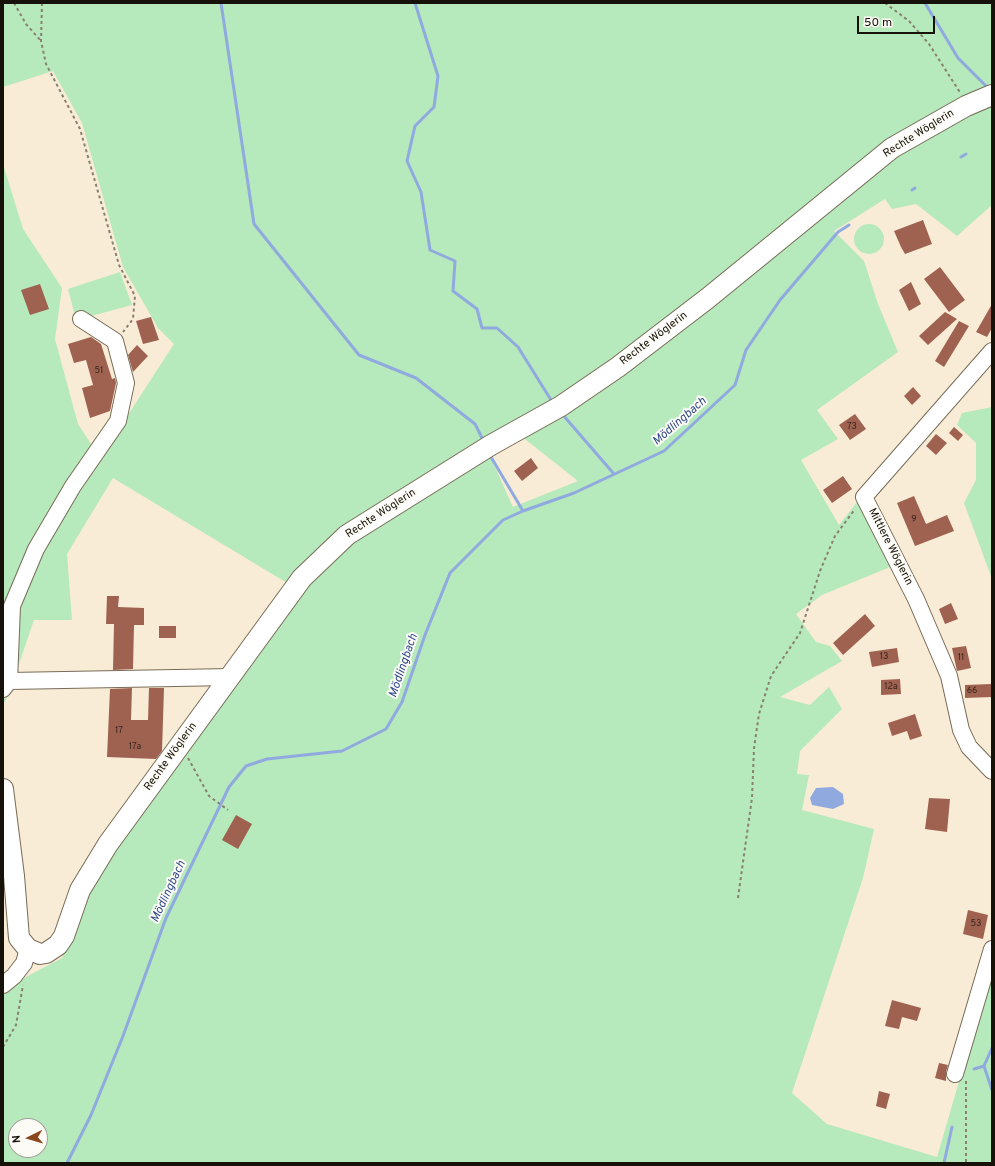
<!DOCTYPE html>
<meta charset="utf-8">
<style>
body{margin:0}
#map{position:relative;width:995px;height:1166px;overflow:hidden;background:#f9ecd6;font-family:Overpass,sans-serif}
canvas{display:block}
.frame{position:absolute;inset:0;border:4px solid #16120a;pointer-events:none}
.north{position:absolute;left:8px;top:1118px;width:40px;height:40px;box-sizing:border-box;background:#fdfbf6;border:1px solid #a19e98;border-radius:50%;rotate:265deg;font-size:11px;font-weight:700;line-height:16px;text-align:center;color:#16120a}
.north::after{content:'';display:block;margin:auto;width:14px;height:18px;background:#8b461d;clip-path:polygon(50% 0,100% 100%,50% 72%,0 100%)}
.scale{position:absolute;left:857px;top:16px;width:78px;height:18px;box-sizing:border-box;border:2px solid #16120a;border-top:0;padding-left:5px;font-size:12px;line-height:14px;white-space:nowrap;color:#16120a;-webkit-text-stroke:3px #fdfbf6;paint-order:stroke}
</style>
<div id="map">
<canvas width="995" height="1166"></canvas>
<div class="frame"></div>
<div class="north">N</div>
<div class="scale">50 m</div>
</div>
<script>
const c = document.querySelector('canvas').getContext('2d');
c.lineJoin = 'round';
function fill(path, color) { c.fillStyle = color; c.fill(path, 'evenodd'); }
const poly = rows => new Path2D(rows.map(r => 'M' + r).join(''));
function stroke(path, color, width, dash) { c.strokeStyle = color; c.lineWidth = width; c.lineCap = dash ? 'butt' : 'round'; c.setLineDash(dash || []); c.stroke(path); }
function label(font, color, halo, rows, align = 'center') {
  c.font = font + ' Overpass,sans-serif'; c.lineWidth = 4; c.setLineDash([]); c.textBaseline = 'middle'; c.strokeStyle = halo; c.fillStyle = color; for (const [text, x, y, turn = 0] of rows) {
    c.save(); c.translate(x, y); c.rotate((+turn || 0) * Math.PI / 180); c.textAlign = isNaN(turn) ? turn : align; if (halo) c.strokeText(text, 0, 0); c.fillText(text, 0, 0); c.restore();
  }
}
const green = poly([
 [3,3,992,3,992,205,957,236,916,204,892,209,885,199,834,231,864,261,878,304,898,352,817,410,838,439,801,460,839,525,861,497,895,565,822,595,796,614,816,642,830,646,842,661,780,697,810,705,829,687,842,709,800,751,797,774,809,775,802,810,874,829,863,878,792,1093,827,1124,937,1157,992,968,992,1163,3,1163,3,989,62,958,87,891,107,857,302,592,113,478,67,554,72,620,34,620,8,696,3,704,3,164,23,229,62,288,55,339,78,424,100,458,174,344,158,328,123,267,82,123,53,71,3,87],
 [511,428,578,481,513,507,485,445],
 [16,1126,40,1126,40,1150,16,1150],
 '854 239a15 15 0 1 1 30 0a15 15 0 1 1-30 0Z',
 [120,272,132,305,76,320,68,289],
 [992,407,992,579,964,503,976,480,976,443,957,425,962,413]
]);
const water = poly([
 [833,787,843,794,844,804,833,809,812,805,810,798,816,788]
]);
const stream = poly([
 [221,3,254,224,359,355,416,378,475,424,483,440],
 [415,3,438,76,434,107,415,126,407,161,421,192,430,250,455,261,453,291,477,309,482,328,497,328,518,347,551,400],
 [925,3,958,58,986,86],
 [961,157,966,154],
 [912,190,915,188],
 [563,415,614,474],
 [491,457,523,511],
 [984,1066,992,1090],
 [974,1069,984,1066,992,1048],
 [67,1163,91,1115,123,1036,166,918,229,787,246,766,267,759,342,751,386,729,402,702,425,635,450,573,503,520,523,511,574,493,664,451,735,385,746,350,780,300,838,232,849,225],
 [944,1163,952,1127]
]);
const building = poly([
 [923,220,932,244,905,254,901,247,894,231],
 [940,267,965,300,949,312,924,279],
 [911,282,921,304,909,311,899,290],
 [40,284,49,309,30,315,21,290],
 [992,304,992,328,987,337,976,332],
 [945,312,957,319,928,345,919,336],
 [151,317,159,340,143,344,136,321],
 [959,321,969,326,944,367,935,361],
 [91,337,101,344,112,379,115,378,116,383,110,411,90,418,82,388,93,385,86,360,74,363,68,344],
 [137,345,148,356,133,372,128,355],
 [913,387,921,396,912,405,904,396],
 [855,414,866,429,850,440,839,425],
 [954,427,963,435,958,441,949,433],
 [936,434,947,443,936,455,926,446],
 [531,458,538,468,522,481,514,471],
 [843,476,852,489,832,503,823,490],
 [914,496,926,524,947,515,954,531,915,546,897,503],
 [107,596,119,596,118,607,144,608,144,625,134,625,133,669,113,670,114,624,106,624],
 [951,603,958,619,945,624,939,609],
 [865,614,875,626,843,655,833,643],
 [159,626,176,626,176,638,159,638],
 [966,646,971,668,957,671,952,648],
 [897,648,899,662,872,667,869,652],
 [900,679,901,694,881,695,881,680],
 [992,684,992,697,965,698,965,685],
 [132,688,131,720,148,720,149,688,164,688,162,751,156,759,107,757,110,689],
 [915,714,922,736,910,740,907,731,892,736,888,723],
 [929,798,950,799,947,832,925,829],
 [236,815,252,824,238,849,222,840],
 [968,910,988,915,983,939,963,934],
 [892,1000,921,1008,917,1021,902,1017,899,1029,885,1026],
 [939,1063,948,1065,946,1072,946,1081,935,1078],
 [879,1091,890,1094,886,1109,876,1106]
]);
const path = poly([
 [14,3,26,24,41,41],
 [42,3,41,41,46,64,80,129,119,265,135,296,133,319,123,332],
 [885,3,909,21,929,44,961,94],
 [188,758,209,796,228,810],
 [738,898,752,798,754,748,759,714,771,676,800,633,820,571,835,536,855,509],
 [3,1047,16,1025,23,985],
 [966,1081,966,1163]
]);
const minor = poly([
 [992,351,864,497,916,599,949,676,961,730,969,747,992,771],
 [9,681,231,677],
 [3,689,9,681,12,606,36,549,73,486,118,421,126,383,115,341,81,319],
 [3,985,14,976,24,963,28,949],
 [955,1074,992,949]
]);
const major = poly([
 [3,789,14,876,19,938,28,949,40,954,46,953,58,945,64,936,80,890,108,844,302,578,347,535,491,445,561,406,618,367,708,298,892,148,966,106,992,95]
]);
const numberNames = [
 ["51",99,371],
 ["73",852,427],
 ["9",914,520],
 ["13",884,657],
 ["11",961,658],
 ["12a",891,687],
 ["66",972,691],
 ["17",119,731],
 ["17a",135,747],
 ["53",976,924]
];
const streetNames = [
 ["Rechte Wöglerin",919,134,-32],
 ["Rechte Wöglerin",654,339,-37],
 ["Rechte Wöglerin",381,514,-33],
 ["Mittlere Wöglerin",890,547,63],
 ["Rechte Wöglerin",171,757,-54]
];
const waterNames = [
 ["Mödlingbach",680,422,-41],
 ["Mödlingbach",404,666,-71],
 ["Mödlingbach",169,892,-65]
];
fill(green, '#b6e9bb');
fill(water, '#90aae0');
stroke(stream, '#90aae0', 3);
fill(building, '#9f6251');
stroke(minor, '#776c58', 18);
stroke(major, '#776c58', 22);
stroke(path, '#888071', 2, [3, 3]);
stroke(minor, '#fff', 16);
stroke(major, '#fff', 20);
label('9px', '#38261c', null, numberNames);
label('11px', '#16120a', '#fdfbf6', streetNames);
label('italic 12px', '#2c488a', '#fdfbf6', waterNames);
</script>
